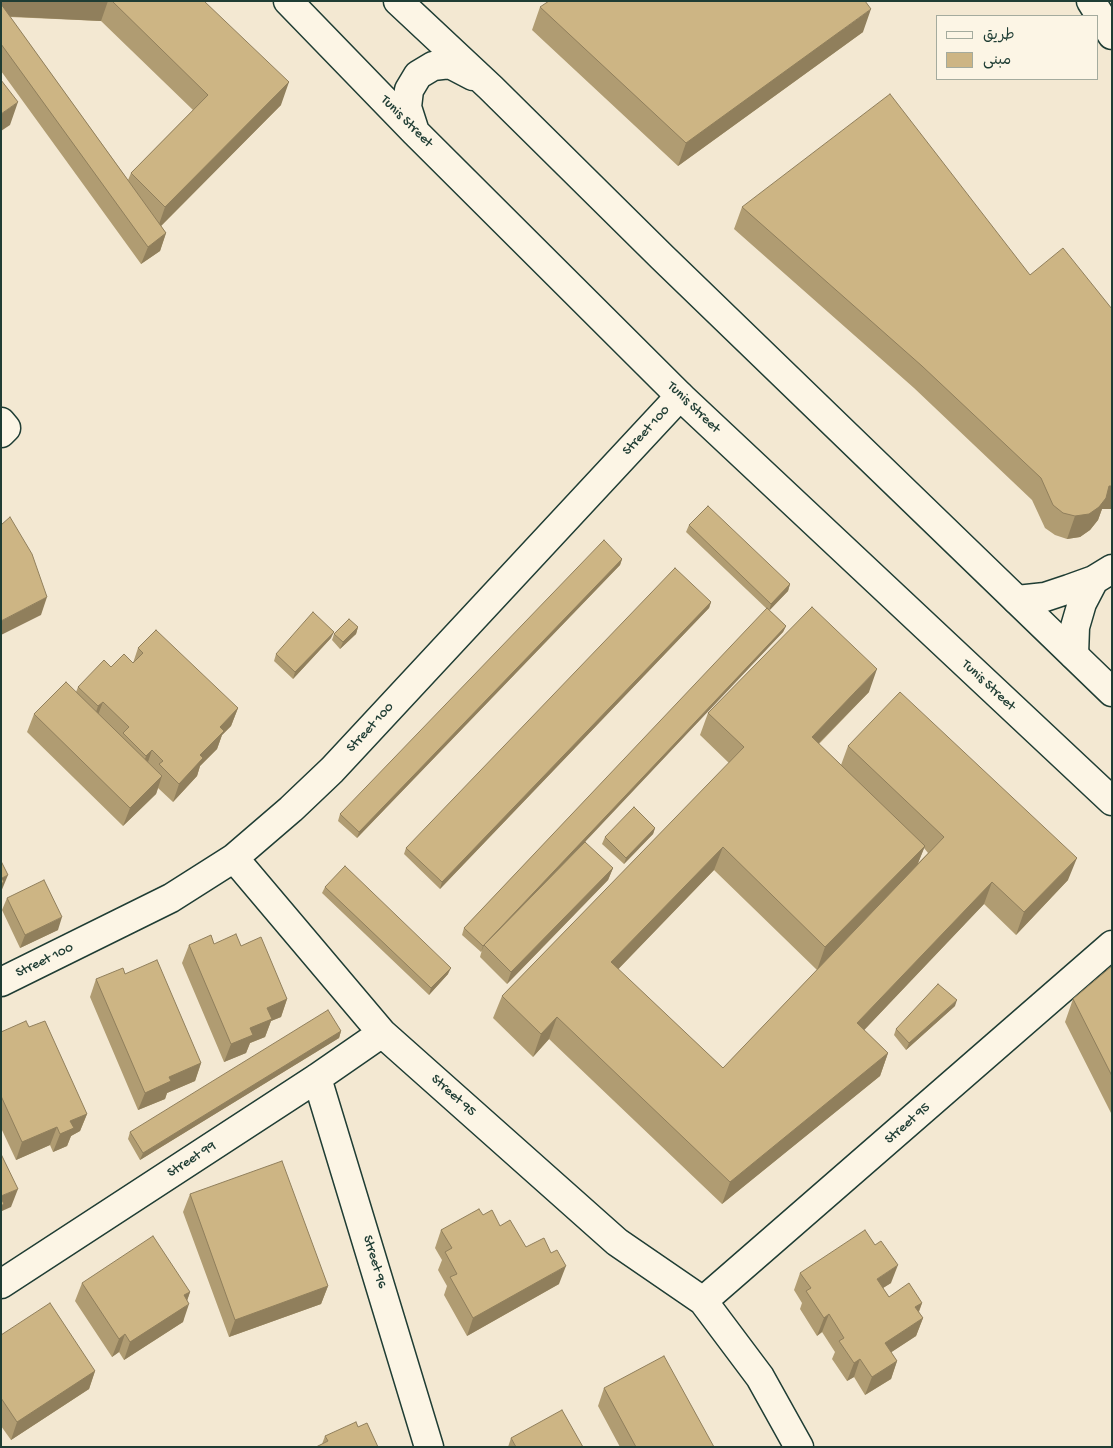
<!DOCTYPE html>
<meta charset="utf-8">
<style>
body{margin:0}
#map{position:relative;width:1113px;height:1448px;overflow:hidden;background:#f3e8d2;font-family:"Gochi Hand","Playpen Sans Arabic",sans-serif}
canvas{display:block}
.frame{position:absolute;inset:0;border:2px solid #1f3d34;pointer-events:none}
.legend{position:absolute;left:936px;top:15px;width:162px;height:65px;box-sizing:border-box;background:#fcf5e5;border:1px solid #a4ab9e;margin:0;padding:6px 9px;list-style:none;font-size:15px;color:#1f3d34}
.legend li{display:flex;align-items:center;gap:10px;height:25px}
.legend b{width:25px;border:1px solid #a4ab9e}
</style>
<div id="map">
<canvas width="1113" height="1448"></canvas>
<div class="frame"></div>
<ul class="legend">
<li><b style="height:6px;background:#fcf5e5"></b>طريق</li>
<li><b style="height:14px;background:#cdb584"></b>مبنى</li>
</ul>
</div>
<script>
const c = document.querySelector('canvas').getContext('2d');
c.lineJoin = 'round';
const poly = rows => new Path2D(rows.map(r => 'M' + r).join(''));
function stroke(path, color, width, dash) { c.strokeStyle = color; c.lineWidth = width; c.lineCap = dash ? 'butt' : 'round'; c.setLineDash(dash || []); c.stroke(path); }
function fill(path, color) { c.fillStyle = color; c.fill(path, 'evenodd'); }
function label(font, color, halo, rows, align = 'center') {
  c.font = font + ' "Gochi Hand",sans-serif'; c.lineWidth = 5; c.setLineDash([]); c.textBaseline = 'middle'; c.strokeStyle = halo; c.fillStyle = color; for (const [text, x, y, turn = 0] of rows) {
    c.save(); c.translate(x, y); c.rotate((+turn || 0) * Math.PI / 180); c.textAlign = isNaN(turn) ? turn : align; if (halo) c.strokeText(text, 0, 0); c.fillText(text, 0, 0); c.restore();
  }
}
const street = poly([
 [1091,1,1112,35],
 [1,422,6,428,1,433],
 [1017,600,1045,597,1069,589,1094,580,1112,569],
 [1074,655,1075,627,1082,603,1094,580],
 [234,858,382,1033,617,1242,703,1301,760,1377,799,1447],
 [1,982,171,898,234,858,291,809,332,770,680,396],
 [317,1078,429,1447],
 [1,1284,317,1078,382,1033],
 [703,1301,1112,945]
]);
const secondary = poly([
 [288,1,415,132,680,396,1112,801],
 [398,1,491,88,662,257,1112,692],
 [415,132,407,107,409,90,418,75,433,66,450,64,473,76]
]);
const wall = poly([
 [1,1,204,1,281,105,161,226,166,233,160,251,141,264,1,71],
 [10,17,101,21,193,110,131,173,128,180],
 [540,7,863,32,678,166,532,30],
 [742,207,1030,275,1112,309,1112,509,1102,509,1098,520,1090,530,1080,537,1067,539,1055,535,1045,528,1032,500,914,388,734,229],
 [689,525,790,584,788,591,769,610,786,626,783,632,568,859,613,868,608,880,507,984,480,957,482,950,481,952,462,935,464,928,767,609,686,532],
 [622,559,620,565,357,838,338,821,340,814],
 [711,602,709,608,440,889,404,854,406,848],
 [358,627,356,634,340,649,332,640,334,634],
 [331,638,293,679,274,661,276,654],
 [138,648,238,708,231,726,222,735,217,749,200,766,197,776,173,802,158,788,156,794,123,826,27,732,34,714,76,692,78,687,111,667,133,663],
 [869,692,819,744,841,765,848,746,1068,880,1016,935,984,904,864,1030,888,1053,880,1076,722,1204,549,1039,533,1057,493,1018,502,996,729,763,700,735,708,713],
 [924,848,928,853,918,863],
 [714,870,817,970,723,1068,618,969],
 [655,828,653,834,624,864,602,844,605,837],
 [325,887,448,974,429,995,322,893],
 [7,898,58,930,20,948,2,910],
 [214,944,241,946,287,999,281,1017,271,1021,265,1037,250,1043,246,1053,224,1062,182,963,189,945],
 [1112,966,1112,1115,1065,1022,1073,999],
 [125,974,201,1063,195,1081,167,1093,165,1099,138,1110,90,997,96,979],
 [955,1006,906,1050,894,1035,896,1029],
 [29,1027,87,1114,80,1131,71,1136,67,1146,53,1152,50,1145,16,1160,1,1128,1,1032],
 [341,1031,339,1038,140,1160,128,1139,130,1132],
 [190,1194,328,1286,321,1304,229,1337,183,1212],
 [483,1215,500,1226,526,1247,559,1284,467,1336,444,1295,447,1286,438,1270,442,1260,435,1248,441,1230],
 [800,1273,891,1283,883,1288,889,1297,922,1303,919,1312,923,1318,916,1336,891,1352,897,1361,891,1379,865,1395,854,1377,847,1381,832,1359,835,1352,822,1332,817,1336,800,1309,802,1303,794,1290],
 [82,1283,190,1292,187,1300,183,1322,124,1360,119,1352,112,1357,75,1301],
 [1,1335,95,1371,89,1389,11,1440,1,1426],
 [604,1388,714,1447,620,1447,598,1406],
 [358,1427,322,1444,325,1436],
 [511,1438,516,1447,508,1447]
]);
const shadedWall = poly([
 [1,1,108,1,101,21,1,16],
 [871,9,863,32,678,166,686,143],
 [289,82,281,105,157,230,165,207],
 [18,102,10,125,1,131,1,114],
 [166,233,160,251,141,264,148,247],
 [1109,486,1112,486,1112,509,1102,509,1098,520,1090,530,1080,537,1067,539,1075,516],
 [622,559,620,565,357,838,359,832],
 [790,584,788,591,769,611,771,604],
 [47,597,41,615,1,635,1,621],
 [711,602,709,608,440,889,442,882],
 [786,626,783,632,486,947,484,945,482,950,481,952,483,946],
 [358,627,356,634,340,649,343,642],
 [334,632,331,638,293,679,295,672],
 [877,669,869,692,803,759,812,737],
 [103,702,96,720,92,724,98,706],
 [238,708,231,726,222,735,217,749,200,766,197,776,173,802,179,784,220,727],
 [152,750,146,768,140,774,146,756],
 [162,776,156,794,123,826,130,808],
 [655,828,653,834,624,864,626,858],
 [925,846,916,868,817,970,825,947],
 [723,847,714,870,603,985,611,962],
 [1077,858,1068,880,1016,935,1024,912],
 [613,868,608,880,507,984,511,972],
 [8,875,1,892,2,878],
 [992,882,984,904,849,1046,857,1023],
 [62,917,58,930,20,948,25,935],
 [451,968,448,974,429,995,431,988],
 [287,999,281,1017,271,1021,265,1037,250,1043,246,1053,224,1062,231,1044,250,1028,267,1008],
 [957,1000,955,1006,906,1050,909,1043],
 [557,1017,549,1039,533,1057,541,1034],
 [341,1031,339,1038,140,1160,143,1153],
 [888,1053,880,1076,722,1204,730,1182],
 [201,1063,195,1081,167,1093,165,1099,138,1110,145,1093,169,1077],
 [87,1114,80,1131,71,1136,67,1146,53,1152,60,1134,70,1121],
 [57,1127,50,1145,16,1160,22,1142],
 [18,1189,11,1207,2,1211,1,1213,1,1196],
 [898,1265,891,1283,870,1296,877,1279],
 [566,1266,559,1284,467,1336,473,1318],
 [328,1286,321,1304,229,1337,235,1320],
 [190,1292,185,1307,189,1304,183,1322,124,1360,130,1342,184,1295],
 [922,1303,915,1321,915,1307],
 [829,1314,822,1332,817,1336,824,1318],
 [923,1318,916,1336,878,1361,885,1343],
 [125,1334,119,1352,112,1357,119,1339],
 [860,1359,854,1377,847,1381,854,1363],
 [897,1361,891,1379,865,1395,872,1377],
 [95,1371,89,1389,11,1440,17,1422]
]);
const building = poly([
 [112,1,204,1,289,82,165,207,131,173,208,95,112,1],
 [549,1,865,1,871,9,686,143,540,7,549,1],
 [1,4,166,233,148,247,1,44,1,4],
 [1,80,18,102,1,114,1,80],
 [890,94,1030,275,1063,248,1112,309,1112,486,1109,486,1106,498,1099,507,1089,514,1075,516,1063,513,1053,505,1041,478,922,366,742,207,890,94],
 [708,506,790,584,771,604,689,525,708,506],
 [10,517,32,554,47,597,1,621,1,525,10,517],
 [604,540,622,559,359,832,340,814,604,540],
 [675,568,711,602,442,882,406,848,675,568],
 [812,607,877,669,812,737,925,846,825,947,723,847,611,962,723,1068,944,837,848,746,900,692,1077,858,1024,912,992,882,857,1023,888,1053,730,1182,557,1017,541,1034,502,996,744,747,708,713,812,607],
 [767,608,786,626,483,946,464,928,767,608],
 [313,612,334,632,295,672,276,654,313,612],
 [349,619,358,627,343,642,334,634,349,619],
 [156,630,238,708,220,727,224,731,200,755,203,758,179,784,159,764,163,761,152,750,146,756,123,733,129,727,103,702,98,706,78,687,104,660,111,667,124,654,133,663,143,653,138,648,156,630],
 [66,682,162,776,130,808,34,714,66,682],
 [634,807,655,828,626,858,605,837,634,807],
 [585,842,613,868,511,972,484,945,585,842],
 [1,861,8,875,2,878,4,882,1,884,1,861],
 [345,866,451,968,431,988,325,887,345,866],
 [44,880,62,917,25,935,7,898,44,880],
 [236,934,241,946,261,937,287,999,267,1008,272,1019,250,1028,253,1035,231,1044,189,945,211,935,214,944,236,934],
 [157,960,201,1063,169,1077,171,1081,145,1093,96,979,123,968,125,974,157,960],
 [1112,966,1112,1076,1073,999,1112,966],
 [938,984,957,1000,909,1043,896,1029,938,984],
 [328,1010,341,1031,143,1153,130,1132,328,1010],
 [26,1021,29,1027,45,1021,87,1114,70,1121,74,1128,60,1134,57,1127,22,1142,1,1096,1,1032,26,1021],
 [1,1154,18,1189,1,1196,1,1154],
 [282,1161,328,1286,235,1320,190,1194,282,1161],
 [1,1198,4,1204,1,1206,1,1198],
 [479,1209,483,1215,492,1210,500,1226,510,1220,526,1247,544,1238,551,1253,557,1250,566,1266,473,1318,450,1277,457,1274,445,1252,452,1248,441,1230,479,1209],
 [865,1230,875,1245,881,1241,898,1265,877,1279,889,1297,909,1283,922,1303,915,1307,923,1318,885,1343,897,1361,872,1377,860,1359,854,1363,839,1341,844,1338,829,1314,824,1318,806,1291,811,1288,800,1273,865,1230],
 [153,1236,190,1292,184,1295,189,1304,130,1342,125,1334,119,1339,82,1283,153,1236],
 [50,1303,95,1371,17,1422,1,1398,1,1335,50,1303],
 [664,1356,714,1447,636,1447,604,1388,664,1356],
 [562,1410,583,1447,516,1447,511,1438,562,1410],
 [356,1422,358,1427,367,1423,378,1447,316,1447,328,1441,325,1436,356,1422]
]);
const streetNames = [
 ["Tunis Street",406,122,45],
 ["Tunis Street",693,408,44],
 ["Street 100",647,431,-47],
 ["Tunis Street",988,686,43],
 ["Street 100",371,728,-47],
 ["Street 100",45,961,-26],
 ["Street 95",453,1096,42],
 ["Street 95",908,1124,-41],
 ["Street 99",192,1160,-33],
 ["Street 96",374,1262,73]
];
stroke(street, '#1f3d34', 31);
stroke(secondary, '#1f3d34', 31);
stroke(street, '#fcf5e5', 28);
stroke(secondary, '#fcf5e5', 28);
fill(wall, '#b09c72');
fill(shadedWall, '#907f5c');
fill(building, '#cdb584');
stroke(building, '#907f5c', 1);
label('14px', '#1f3d34', '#fcf5e5', streetNames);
</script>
